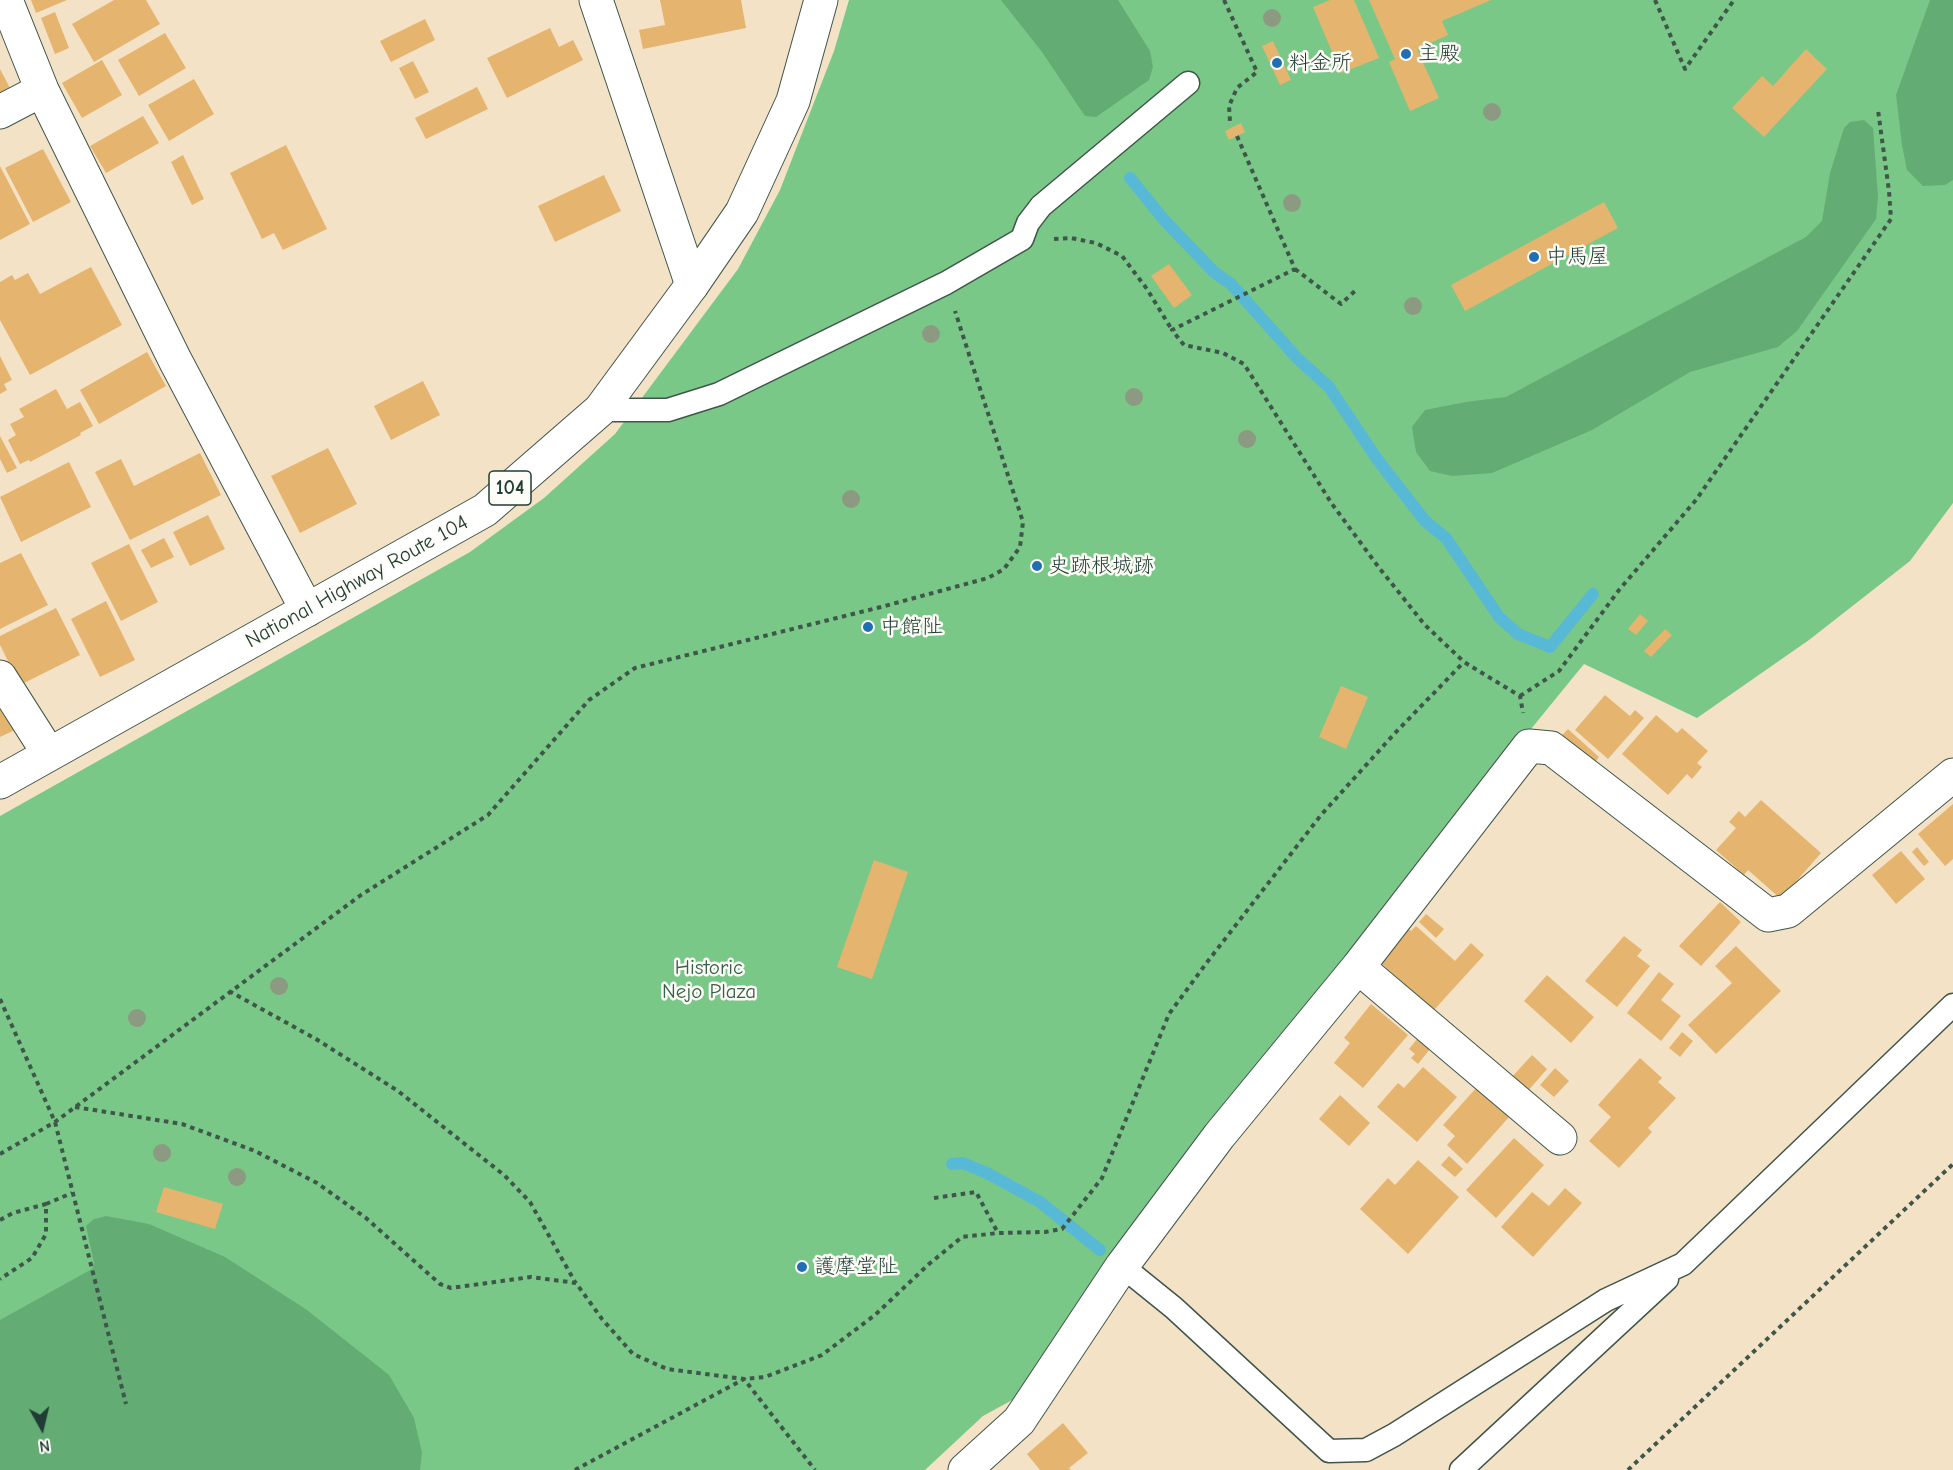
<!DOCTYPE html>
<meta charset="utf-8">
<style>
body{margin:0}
#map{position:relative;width:1953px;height:1470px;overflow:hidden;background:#f4e2c7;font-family:"Comic Neue",sans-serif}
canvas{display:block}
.north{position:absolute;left:12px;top:1398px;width:60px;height:60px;-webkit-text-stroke:4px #fdfcf7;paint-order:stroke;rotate:172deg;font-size:16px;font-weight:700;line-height:24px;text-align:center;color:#1f3d34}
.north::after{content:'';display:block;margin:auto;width:21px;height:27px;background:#1f3d34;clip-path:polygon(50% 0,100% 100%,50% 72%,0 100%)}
</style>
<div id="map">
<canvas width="1953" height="1470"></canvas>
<div class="north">N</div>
</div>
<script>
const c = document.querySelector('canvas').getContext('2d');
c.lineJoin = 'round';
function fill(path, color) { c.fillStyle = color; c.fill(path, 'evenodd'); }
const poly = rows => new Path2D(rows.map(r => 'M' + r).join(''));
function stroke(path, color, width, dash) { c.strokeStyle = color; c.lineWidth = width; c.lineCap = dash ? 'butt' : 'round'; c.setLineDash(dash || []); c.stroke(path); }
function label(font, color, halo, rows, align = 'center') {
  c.font = font + ' "Comic Neue","Klee One",sans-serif'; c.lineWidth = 5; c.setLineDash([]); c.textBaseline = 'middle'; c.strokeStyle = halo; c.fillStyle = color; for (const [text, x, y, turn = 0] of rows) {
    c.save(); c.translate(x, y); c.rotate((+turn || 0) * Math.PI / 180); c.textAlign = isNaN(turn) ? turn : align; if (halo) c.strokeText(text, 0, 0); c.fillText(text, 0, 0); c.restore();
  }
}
const green = poly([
 [849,0,1953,0,1953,503,1910,561,1809,640,1697,718,1584,664,1518,745,1025,1393,983,1416,925,1470,0,1470,0,816,470,552,544,498,615,434,738,269,780,190,834,51]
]);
const forest = poly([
 [1001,0,1118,0,1150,51,1153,67,1149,80,1096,117,1085,116,1042,52],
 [1930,0,1953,0,1953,180,1945,185,1923,186,1907,170,1902,145,1896,95],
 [1864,120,1873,128,1878,197,1876,219,1797,331,1778,347,1690,372,1592,430,1492,473,1452,476,1430,471,1416,452,1412,427,1425,410,1466,402,1506,397,1806,237,1822,221,1830,173,1844,128,1850,122],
 [106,1216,149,1224,225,1257,307,1310,389,1375,414,1418,422,1453,420,1470,0,1470,0,1320,92,1269,94,1263,86,1226,94,1219]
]);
const stream = poly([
 [1130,178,1165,221,1214,272,1231,284,1297,358,1329,387,1377,459,1425,521,1446,538,1499,617,1518,634,1550,647,1593,594],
 [952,1164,963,1163,989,1174,1040,1202,1100,1250]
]);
const building = poly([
 [31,0,67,0,36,13],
 [114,0,146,0,160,24,94,62,72,24],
 [660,0,741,0,746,28,643,49,639,30,665,25],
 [1330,0,1354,0,1379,58,1341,73,1313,7],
 [1369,0,1491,0,1442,21,1448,35,1417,49,1439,98,1410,111,1389,62,1395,59],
 [55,12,69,48,55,54,41,18],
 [425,19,435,40,391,62,380,41],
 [550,28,559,47,573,40,583,60,507,98,487,58],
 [165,33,186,68,139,96,118,60],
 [1273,41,1291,80,1280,85,1262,46],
 [1806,49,1827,69,1764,137,1732,108,1762,76,1773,86],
 [102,60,122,95,82,118,62,83],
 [413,61,429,92,415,99,399,68],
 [0,69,10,88,0,93],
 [194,79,214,114,169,141,148,105],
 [477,87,488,109,426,139,415,118],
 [143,116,159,143,106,173,90,146],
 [1241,123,1245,132,1229,140,1225,131],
 [286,145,327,229,283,250,274,233,262,239,230,173],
 [43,149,71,202,33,222,5,168],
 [183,155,204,199,192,205,171,162],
 [0,166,30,224,0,240],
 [604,175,621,211,555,242,538,206],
 [1604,202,1618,228,1465,311,1451,285],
 [1169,264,1192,295,1174,308,1151,276],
 [91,267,122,325,30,375,0,320,0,282,12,275,15,280,28,273,40,294],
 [147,352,166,386,99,424,80,390],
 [0,356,12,380,4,384,7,390,0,394],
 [423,381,440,415,391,440,374,406],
 [56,389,67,409,80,402,93,426,80,433,81,435,30,462,29,460,20,464,8,440,16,435,10,424,24,417,19,409],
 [0,436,17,468,7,473,0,459],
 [328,448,357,504,300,533,271,476],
 [200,453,221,495,130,540,95,472,121,459,134,486],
 [69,462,91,507,21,542,0,497],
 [208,515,225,549,190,566,173,532],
 [164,538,174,557,151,568,141,550],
 [129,544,158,602,121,621,91,563],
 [21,553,48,605,0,629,0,563],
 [106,601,135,660,100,677,71,619],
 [56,608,80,655,20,685,0,645,0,636],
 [1640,614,1648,621,1636,635,1628,629],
 [1665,629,1672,635,1651,657,1644,651],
 [1341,686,1368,697,1346,749,1319,737],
 [1605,695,1630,716,1635,710,1644,718,1608,759,1575,730],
 [0,701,15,730,0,737],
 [1656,715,1677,733,1682,728,1708,751,1697,763,1702,767,1692,779,1687,774,1668,795,1622,754],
 [1568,729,1599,757,1594,764,1562,735],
 [1761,800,1821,853,1781,899,1748,870,1744,875,1716,850,1736,828,1729,822,1739,811,1745,817],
 [1953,804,1953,859,1945,866,1918,834],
 [1917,847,1929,862,1924,866,1912,852],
 [1901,851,1925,879,1896,904,1872,875],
 [874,860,908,872,872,979,837,967],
 [1720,902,1741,922,1701,966,1679,946],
 [1426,914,1444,929,1436,938,1419,922],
 [1416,926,1455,961,1471,943,1484,955,1434,1010,1381,963,1389,955,1384,951,1406,927,1411,931],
 [1624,936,1642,950,1637,956,1650,966,1617,1007,1585,981],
 [1736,946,1781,991,1716,1054,1688,1025,1732,983,1715,966],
 [1659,972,1674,984,1661,1000,1681,1016,1661,1041,1627,1013],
 [1547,975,1594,1017,1571,1043,1524,1001],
 [1371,1004,1408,1035,1363,1088,1334,1063,1350,1043,1344,1038],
 [1682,1032,1693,1041,1680,1057,1669,1048],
 [1417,1039,1430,1049,1418,1064,1411,1058,1415,1054,1409,1049],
 [1532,1055,1547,1069,1527,1092,1511,1078],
 [1640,1058,1662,1078,1658,1082,1676,1098,1648,1128,1652,1132,1619,1168,1589,1141,1611,1117,1598,1105],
 [1423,1067,1457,1097,1417,1142,1377,1107,1398,1083,1404,1088],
 [1555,1068,1569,1081,1554,1097,1540,1085],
 [1477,1087,1510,1116,1467,1164,1447,1145,1455,1136,1443,1125],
 [1340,1095,1370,1123,1349,1146,1319,1119],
 [1514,1138,1544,1165,1496,1218,1466,1190],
 [1449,1156,1463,1169,1455,1177,1441,1165],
 [1418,1160,1459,1197,1408,1254,1360,1209,1388,1178,1395,1185],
 [164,1187,223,1204,215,1229,156,1212],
 [1565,1188,1582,1203,1533,1257,1501,1227,1532,1192,1549,1206],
 [1063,1423,1088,1453,1069,1468,1071,1470,1040,1470,1027,1454]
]);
const path = poly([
 [1224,0,1257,72,1237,88,1229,106,1230,122],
 [1655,0,1685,69,1734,0],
 [1237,136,1295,269,1172,330,1184,345,1223,353,1244,364,1332,504,1380,569,1425,625,1464,662,1520,696,1523,713],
 [1054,239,1071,238,1096,243,1122,256,1147,289,1172,330],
 [1295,269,1341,304,1357,289],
 [1520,696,1559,671,1619,590,1696,500,1891,219,1889,191,1878,110],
 [229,991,316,1039,398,1091,504,1175,530,1202,575,1282],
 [0,999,55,1122,126,1404],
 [75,1107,182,1124,255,1151,317,1183,366,1218,440,1284,451,1288,531,1277,576,1283,602,1319,633,1354,667,1369,744,1379,765,1377,822,1355,875,1315,929,1264,962,1237,998,1233,1045,1232,1062,1229,1102,1178,1169,1014,1208,961,1321,815,1395,733,1464,662],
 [0,1154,55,1122,361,895,488,815,589,700,635,668,881,607,988,578,1004,569,1020,547,1023,522,955,311],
 [934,1198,976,1192,998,1233],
 [46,1204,72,1193],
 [0,1220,13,1213,46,1204,46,1234,32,1258,0,1279],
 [575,1470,744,1379,815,1470],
 [1628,1470,1953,1164]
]);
const lane = poly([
 [600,410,668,410,719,394,946,283,1022,239,1028,223,1041,206,1188,83],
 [1122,1266,1174,1308,1329,1451,1366,1450,1394,1435,1606,1300,1683,1264,1953,1005],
 [1461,1470,1667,1279]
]);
const street = poly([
 [6,0,42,90,175,360,307,610],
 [596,0,692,285],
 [0,112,42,90],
 [0,677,49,754],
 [1358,967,1560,1138],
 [965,1470,1019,1421,1122,1266,1219,1136,1358,967,1529,746,1551,748,1768,915,1788,911,1953,775]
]);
const highway = poly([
 [0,782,485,510,600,410,692,285,742,212,793,101,821,0]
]);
const trees = [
 [1272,18],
 [1492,112],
 [1292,203],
 [1413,306],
 [931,334],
 [1134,397],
 [1247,439],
 [851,499],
 [279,986],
 [137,1018],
 [162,1153],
 [237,1177]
];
const markers = [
 [1406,54,6,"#1f6fb2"],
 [1277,63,6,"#1f6fb2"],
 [1534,257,6,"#1f6fb2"],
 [1037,566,6,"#1f6fb2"],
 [868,627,6,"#1f6fb2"],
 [802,1267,6,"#1f6fb2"]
];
const shields = [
 [510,488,42]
];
const shieldNames = [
 ["104",510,488]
];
const poiNames = [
 ["主殿",1418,54],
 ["料金所",1289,63],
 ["中馬屋",1546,257],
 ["史跡根城跡",1049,566],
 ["中館阯",880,627],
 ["護摩堂阯",814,1267]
];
const streetNames = [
 ["National Highway Route 104",357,582,-29]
];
const parkNames = [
 ["Historic",709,968],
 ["Nejo Plaza",709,992]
];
fill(green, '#7ac887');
fill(forest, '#63ac74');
stroke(stream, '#58b9d6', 12);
fill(building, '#e5b46f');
stroke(lane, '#3f564a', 25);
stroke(street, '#3f564a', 35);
stroke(highway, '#3f564a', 35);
stroke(path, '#3f564a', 4, [4.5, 4.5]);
stroke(lane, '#fff', 22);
stroke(street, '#fff', 33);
stroke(highway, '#fff', 33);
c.fillStyle = '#8c9a82';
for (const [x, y] of trees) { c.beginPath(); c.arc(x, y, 9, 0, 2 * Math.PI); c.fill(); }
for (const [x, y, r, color] of markers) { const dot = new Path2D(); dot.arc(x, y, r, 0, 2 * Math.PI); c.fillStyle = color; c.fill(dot); stroke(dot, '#fdfcf7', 2); }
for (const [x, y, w] of shields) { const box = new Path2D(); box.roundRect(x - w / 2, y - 17, w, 34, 4.5); c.fillStyle = '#fdfcf7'; c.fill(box); stroke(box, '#1f3d34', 1.5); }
label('bold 20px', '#1f3d34', null, shieldNames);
label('21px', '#1f3d34', '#fdfcf7', poiNames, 'left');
label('21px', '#1f3d34', '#fdfcf7', streetNames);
label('21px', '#366049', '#fdfcf7', parkNames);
</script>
